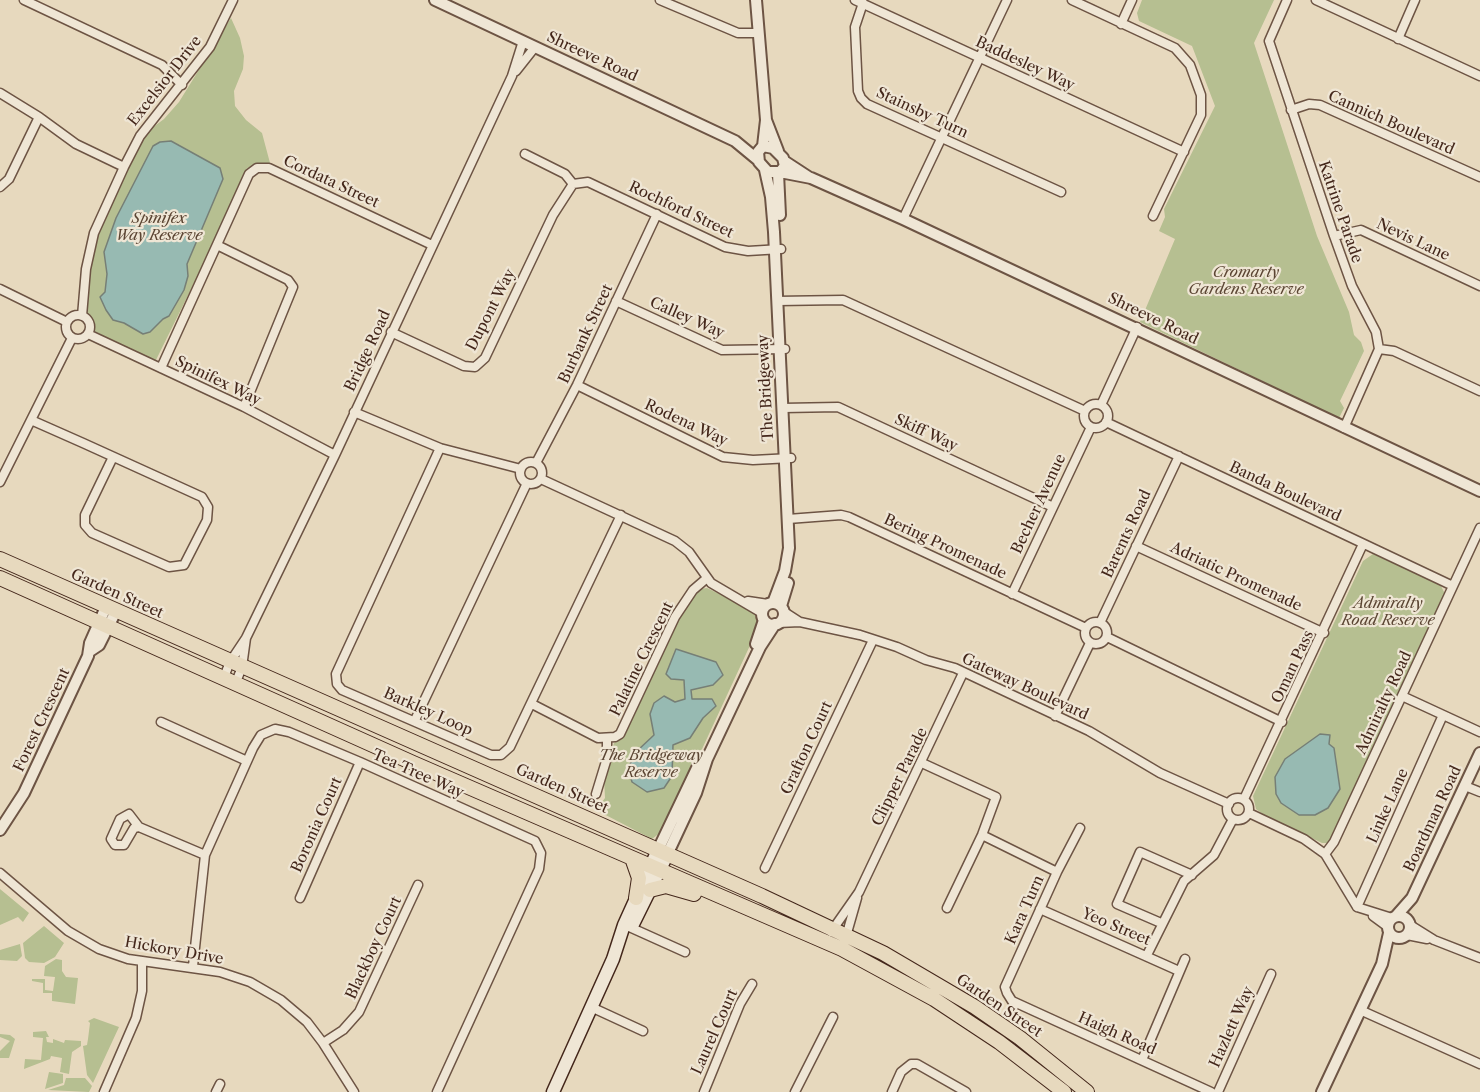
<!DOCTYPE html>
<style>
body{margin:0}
canvas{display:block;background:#e7d9be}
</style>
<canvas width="1480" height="1092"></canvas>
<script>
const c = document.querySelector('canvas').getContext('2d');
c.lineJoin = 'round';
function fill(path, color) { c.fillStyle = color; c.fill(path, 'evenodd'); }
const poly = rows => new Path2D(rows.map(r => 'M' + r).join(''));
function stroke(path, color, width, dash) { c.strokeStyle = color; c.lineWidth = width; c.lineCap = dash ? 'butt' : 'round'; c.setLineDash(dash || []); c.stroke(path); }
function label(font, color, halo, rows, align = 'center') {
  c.font = font + ' "Libre Caslon Text",serif'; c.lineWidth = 4.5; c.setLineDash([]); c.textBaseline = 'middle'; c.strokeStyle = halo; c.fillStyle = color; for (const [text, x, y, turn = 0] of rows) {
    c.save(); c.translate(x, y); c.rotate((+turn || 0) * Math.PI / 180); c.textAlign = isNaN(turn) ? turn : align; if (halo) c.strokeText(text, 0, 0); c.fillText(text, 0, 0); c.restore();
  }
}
const green = poly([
 [1142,0,1274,0,1254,43,1317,236,1349,312,1354,335,1361,342,1364,351,1340,401,1344,408,1339,418,1140,322,1175,239,1159,231,1165,217,1164,209,1215,106,1192,46,1139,21,1137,13],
 [231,18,240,38,244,56,243,69,234,91,235,106,246,120,262,133,270,163,247,168,202,267,154,364,97,336,84,306,96,234,144,134,164,119,179,102],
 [1373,554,1440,584,1445,594,1333,836,1327,843,1322,843,1264,815,1256,809,1253,796,1363,561],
 [707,588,744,606,755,615,759,626,665,829,652,839,596,810,605,798,604,778,614,743,623,736,685,606,700,589],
 [0,889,29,913,23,922,18,917,0,925],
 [44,926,64,943,55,957,44,963,29,962,25,958,23,943],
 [20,944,22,956,17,961,0,960,0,950],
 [56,959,62,960,62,971,66,977,78,978,75,1004,52,1001,52,993,43,993,43,983,32,981,32,979,45,979,45,990,53,991,55,977,44,976,45,966],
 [94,1018,119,1027,93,1083,87,1075,83,1046,87,1045,88,1039,90,1023,88,1021],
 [46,1031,49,1037,46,1037,47,1042,53,1043,53,1039,64,1043,65,1040,81,1041,81,1046,72,1052,69,1074,60,1072,62,1058,51,1056,50,1059,24,1069,25,1059,41,1060,43,1038,33,1037,33,1032],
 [0,1034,10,1035,15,1039,9,1058,0,1058,0,1051,10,1041,0,1037],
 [49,1072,63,1074,63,1083,45,1089],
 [66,1078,85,1078,92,1086,89,1092,48,1090,64,1085]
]);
const water = poly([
 [171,141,220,168,223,179,187,264,188,276,184,290,169,316,163,319,150,332,143,334,124,323,113,320,106,310,100,297,105,292,107,274,104,252,116,218,153,146,160,142,171,141],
 [676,649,716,662,723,675,713,685,691,690,692,699,712,699,716,706,703,718,690,738,673,745,672,776,664,788,647,792,632,782,628,768,637,751,654,735,650,714,654,703,664,696,675,702,685,699,684,680,671,679,666,674,676,649],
 [1320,734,1330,735,1329,744,1334,748,1340,789,1328,808,1315,815,1299,815,1281,803,1276,794,1275,777,1285,759,1320,734]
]);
const minor = poly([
 [24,0,162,65,182,85],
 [660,0,738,33,758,33],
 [855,0,1184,152],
 [1072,0,1175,48,1190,65,1201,95,1201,115,1153,216],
 [1287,0,1269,41,1334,236,1352,286,1376,332,1379,349,1344,428],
 [1316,0,1480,76],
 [863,3,855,27,858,91,861,98,867,104,1061,192],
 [1121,24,1132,0],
 [1398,39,1415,0],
 [516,71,535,47],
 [0,93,39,117,76,144,124,167],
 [1291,110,1309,104,1320,105,1480,177],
 [525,154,565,174,573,184],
 [573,184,588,182,725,247,748,251,781,249],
 [0,187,9,179,39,117],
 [903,219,1007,0],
 [1334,236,1361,230,1480,286],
 [217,245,288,280,293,287,244,407],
 [0,289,67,322],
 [616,301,722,350,785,349],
 [777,301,843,300,1085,411],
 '66 327a12 12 0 1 1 24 0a12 12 0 1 1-24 0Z',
 [82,316,86,269,94,233,124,167,140,136,210,47,233,0],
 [391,332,464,366,475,367,485,358,553,215,573,184],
 [88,334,244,407,335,455],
 [1379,349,1394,351,1480,391],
 [161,368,249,174,257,168,269,168,432,245],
 [577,385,723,457,753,460,791,458],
 '1084 416a12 12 0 1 1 24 0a12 12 0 1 1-24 0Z',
 [1101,405,1137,327],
 [783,408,838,407,1053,507],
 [354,412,440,448,521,469],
 [31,420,83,443,202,497,208,507,207,520,184,565,169,567,92,533,85,525,85,515,113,457],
 [1106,422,1453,586],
 [440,448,336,674,337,684,342,690,491,755,501,755,510,747,621,515],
 '520 473a11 11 0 1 1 22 0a11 11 0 1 1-22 0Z',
 [536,463,577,385,657,214],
 [541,479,675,541,689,552,711,583,762,613],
 [0,482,72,338],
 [788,519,841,515,849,517,1086,628],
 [1136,546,1324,633],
 [1012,594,1091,427],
 [748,601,768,604],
 [783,611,800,622],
 '1085 633a11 11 0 1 1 22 0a11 11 0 1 1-22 0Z',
 [778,623,800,622,860,635,897,647,926,660,955,668,1089,731,1160,773,1229,804],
 [1100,623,1179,456],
 [1107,637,1282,722],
 [224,677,230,662,246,638,335,455,512,76,523,41],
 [236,682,242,667,246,638],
 [1402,696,1480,732],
 [532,704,598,738,615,737,620,734,675,617,693,590,707,578],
 [1055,716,1090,643],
 [415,720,527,483],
 [161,722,247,761],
 [922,763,996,797,982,835,947,908],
 [1465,786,1480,792],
 [596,794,607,758,607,739],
 '1227 809a11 11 0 1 1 22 0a11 11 0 1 1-22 0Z',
 [1244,799,1363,544],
 [1249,813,1304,839,1325,854,1357,907,1392,918],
 [139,827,134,828,124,845,115,845,111,839,120,819,129,814,139,827,205,855],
 [1080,828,1057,872,1005,987,1007,993,1012,1001,1211,1092],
 [982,835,1057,872],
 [1325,854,1334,842,1480,528],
 [765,868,873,640],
 [0,873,68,931,99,949,128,959,220,972,250,982,281,1000,307,1022,323,1043,354,1092],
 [300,898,360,762],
 [1357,907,1443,715],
 [1040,909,1179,971],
 [1373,916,1388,927],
 [1161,923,1117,904,1140,852,1192,875],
 [625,925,685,952],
 [1410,925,1434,940,1480,958],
 [831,932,859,892,963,673],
 [1407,935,1427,939],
 [845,940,857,898],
 [1147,955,1184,881,1214,855,1233,819],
 [193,966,205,855,253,748,261,735,275,729,289,732,360,762,535,841,541,853,539,869,437,1092],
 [591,1007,643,1031],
 [1360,1010,1480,1064],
 [323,1043,343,1030,359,1012,418,885],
 [1142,1060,1185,959],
 [104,1092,136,1018,142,991,142,962],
 [216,1092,220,1084],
 [704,1092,740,1004,752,984],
 [795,1092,833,1017],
 [892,1092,901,1072,911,1064,917,1064,966,1092],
 [1218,1092,1271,974]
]);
const tertiary = poly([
 [435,0,735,141,758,160],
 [756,0,766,120,763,146],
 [766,120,778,151],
 [763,146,773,148,783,158,785,166,780,172,768,172,759,162,758,152,763,146],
 [784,161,810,178],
 [765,170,771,197,774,232,789,548,785,571,773,603],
 [780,172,811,178,903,219,1480,491],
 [778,173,780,215],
 '762 614a11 11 0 1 1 22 0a11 11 0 1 1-22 0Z',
 [781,606,788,583],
 [756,644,764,620],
 [90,651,99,645,116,611],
 [0,830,24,793,88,656,90,643,106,607],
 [658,850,699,764],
 [667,855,696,793,707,759,760,647,775,624],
 [1397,915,1412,898,1480,753],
 '1388 927a11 11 0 1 1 22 0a11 11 0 1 1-22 0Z',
 [1322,1092,1382,964,1389,933]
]);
const secondary = poly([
 [633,924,667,855],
 [553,1092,613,959,624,925,658,850]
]);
const primary = poly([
 [0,559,762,896,883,953,975,1007,1020,1038,1087,1092],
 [0,578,413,763,842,949,934,999,999,1042,1064,1092],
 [632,858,639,878,636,898],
 [650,890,666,886,694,894]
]);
const streetNames = [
 ["Shreeve Road",592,57,25],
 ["Baddesley Way",1025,64,25],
 ["Excelsior Drive",165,81,-52],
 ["Stainsby Turn",922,113,25],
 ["Cannich Boulevard",1391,123,24],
 ["Cordata Street",331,182,25],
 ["Rochford Street",681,210,25],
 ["Katrine Parade",1340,212,71],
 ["Nevis Lane",1413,240,25],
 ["Dupont Way",491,310,-63],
 ["Calley Way",687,318,24],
 ["Shreeve Road",1153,319,26],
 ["Burbank Street",586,334,-65],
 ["Bridge Road",368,351,-65],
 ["Spinifex Way",218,381,26],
 ["The Bridgeway",766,388,-93],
 ["Rodena Way",686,423,25],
 ["Skiff Way",926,433,25],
 ["Banda Boulevard",1285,492,25],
 ["Becher Avenue",1039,504,-65],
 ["Barents Road",1127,534,-65],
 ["Bering Promenade",945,547,25],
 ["Adriatic Promenade",1236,577,25],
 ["Garden Street",117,594,24],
 ["Palatine Crescent",642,659,-64],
 ["Oman Pass",1293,667,-65],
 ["Gateway Boulevard",1025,687,25],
 ["Admiralty Road",1384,703,-65],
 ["Barkley Loop",428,712,24],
 ["Forest Crescent",42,720,-65],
 ["Grafton Court",807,748,-65],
 ["Tea Tree Way",418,774,24],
 ["Clipper Parade",900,777,-64],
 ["Garden Street",562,789,24],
 ["Linke Lane",1388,806,-66],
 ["Boardman Road",1433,819,-65],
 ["Boronia Court",317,825,-66],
 ["Kara Turn",1025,910,-66],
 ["Yeo Street",1116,927,23],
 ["Blackboy Court",374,948,-65],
 ["Hickory Drive",174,951,10],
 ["Garden Street",999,1006,34],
 ["Hazlett Way",1232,1027,-66],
 ["Laurel Court",715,1032,-66],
 ["Haigh Road",1117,1034,24]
];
const parkNames = [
 ["Spinifex",159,219],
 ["Way Reserve",159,236],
 ["Cromarty",1246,273],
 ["Gardens Reserve",1246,290],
 ["Admiralty",1388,604],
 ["Road Reserve",1388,621],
 ["The Bridgeway",651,756],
 ["Reserve",651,773]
];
fill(green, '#b6bf91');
fill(water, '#97bab2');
stroke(water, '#767f76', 1.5);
stroke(minor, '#6d5444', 11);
stroke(tertiary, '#6d5444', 14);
stroke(secondary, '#44271b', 15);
stroke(primary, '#44271b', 16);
stroke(minor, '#efe6d5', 8);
stroke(tertiary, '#efe6d5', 10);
stroke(secondary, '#efe6d5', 12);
stroke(primary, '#e7d9be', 14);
label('15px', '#44271b', '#efe6d5', streetNames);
label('italic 15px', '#5b4533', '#efe6d5', parkNames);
</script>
